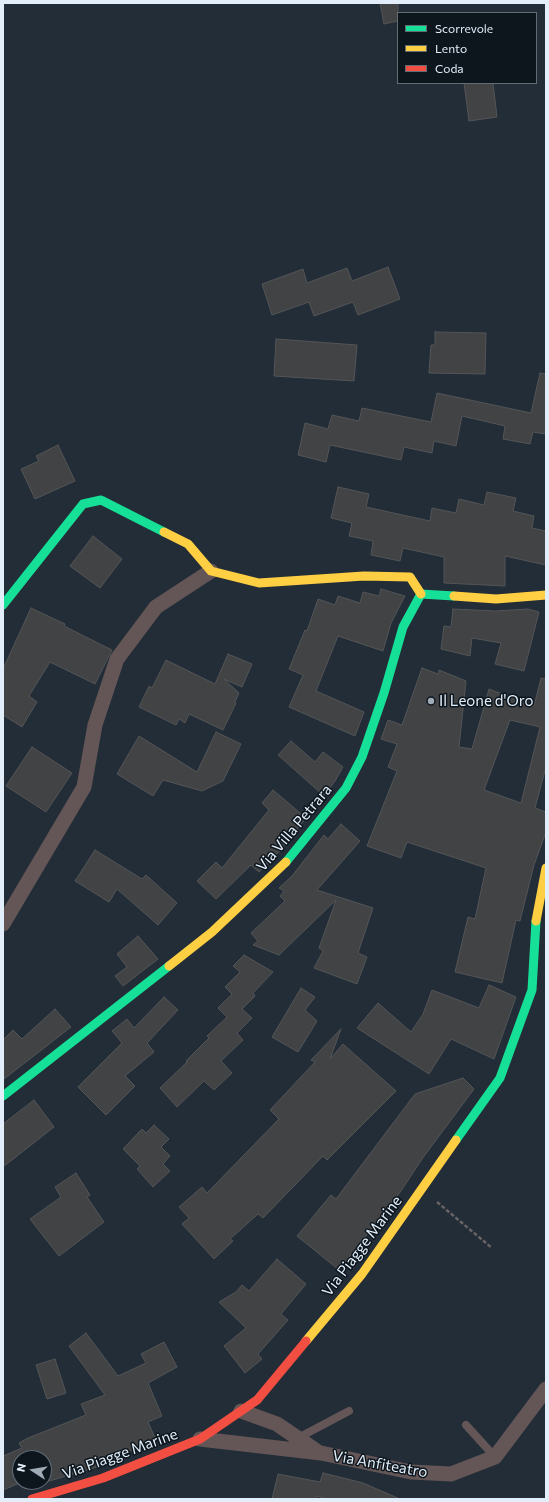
<!DOCTYPE html>
<style>
body{margin:0}
#map{position:relative;width:549px;height:1502px;overflow:hidden;background:#222d37;font-family:Commissioner,sans-serif}
canvas{display:block}
.frame{position:absolute;inset:0;border:4px solid #e2effa;pointer-events:none}
.legend{position:absolute;left:397px;top:12px;width:140px;height:72px;box-sizing:border-box;background:#0d151d;border:1px solid #626c75;margin:0;padding:5px 7px;list-style:none;font-size:12px;color:#e2effa}
.legend li{display:flex;align-items:center;gap:8px;height:20px}
.legend b{width:20px;border:1px solid #626c75}
.north{position:absolute;left:12px;top:1450px;width:40px;height:40px;box-sizing:border-box;background:#0d151d;border:1px solid #626c75;border-radius:50%;rotate:282deg;font-size:11px;font-weight:700;line-height:16px;text-align:center;color:#e2effa}
.north::after{content:'';display:block;margin:auto;width:14px;height:18px;background:#9fabb6;clip-path:polygon(50% 0,100% 100%,50% 72%,0 100%)}
</style>
<div id="map">
<canvas width="549" height="1502"></canvas>
<div class="frame"></div>
<ul class="legend">
<li><b style="height:5px;background:#16e098"></b>Scorrevole</li>
<li><b style="height:5px;background:#ffcf43"></b>Lento</li>
<li><b style="height:5px;background:#f24e42"></b>Coda</li>
</ul>
<div class="north">N</div>
</div>
<script>
const c = document.querySelector('canvas').getContext('2d');
c.lineJoin = 'round';
function fill(path, color) { c.fillStyle = color; c.fill(path, 'evenodd'); }
const poly = rows => new Path2D(rows.map(r => 'M' + r).join(''));
function stroke(path, color, width, dash) { c.strokeStyle = color; c.lineWidth = width; c.lineCap = dash ? 'butt' : 'round'; c.setLineDash(dash || []); c.stroke(path); }
function label(font, color, halo, rows, align = 'center') {
  c.font = font + ' Commissioner,sans-serif'; c.lineWidth = 3; c.setLineDash([]); c.textBaseline = 'middle'; c.strokeStyle = halo; c.fillStyle = color; for (const [text, x, y, turn = 0] of rows) {
    c.save(); c.translate(x, y); c.rotate((+turn || 0) * Math.PI / 180); c.textAlign = isNaN(turn) ? turn : align; if (halo) c.strokeText(text, 0, 0); c.fillText(text, 0, 0); c.restore();
  }
}
const building = poly([
 [380,3,398,3,398,21,384,24,380,3],
 [464,83,493,83,497,117,469,121,464,83],
 [388,267,400,299,358,315,353,302,314,316,309,302,272,315,262,284,303,269,307,283,347,268,352,281,388,267],
 [435,332,486,333,485,374,429,373,431,345,435,345,435,332],
 [276,339,357,345,354,381,274,376,276,339],
 [540,373,546,374,546,434,533,432,530,444,503,439,505,426,462,416,456,446,434,441,432,453,404,447,401,460,330,445,326,462,298,455,305,423,328,429,332,415,359,421,362,408,431,422,437,393,531,413,540,373],
 [58,445,75,481,35,499,21,469,39,461,36,456,58,445],
 [338,487,369,494,366,507,430,521,432,508,456,513,459,499,484,505,487,492,516,498,513,511,534,516,532,528,546,531,546,565,505,556,505,586,444,583,444,557,403,548,400,561,371,555,373,541,349,536,352,523,331,518,338,487],
 [93,536,122,559,100,588,70,566,93,536],
 [381,589,405,596,391,623,383,651,338,636,316,691,364,712,355,736,289,707,303,675,289,669,305,630,307,631,318,599,335,605,338,596,360,603,363,592,379,596,381,589],
 [31,608,65,624,64,626,112,650,95,684,50,662,29,696,37,702,22,727,3,715,3,669,31,608],
 [453,609,495,611,528,609,539,612,524,671,495,664,501,643,472,638,470,656,441,649,444,626,451,627,453,609],
 [228,654,252,664,242,687,224,679,239,693,235,702,236,703,223,730,189,714,185,723,179,719,176,725,139,707,149,686,152,688,166,660,215,684,228,654],
 [422,668,438,674,439,670,466,681,459,747,472,749,489,689,534,706,541,678,546,679,546,767,535,808,546,812,546,832,534,865,520,921,516,920,502,983,455,972,468,917,475,919,486,868,407,842,401,858,367,846,397,771,388,767,397,744,381,739,388,720,402,725,422,668],
 [510,720,540,727,521,803,484,790,510,720],
 [216,732,241,744,223,781,202,791,163,780,153,796,117,774,139,736,197,772,216,732],
 [291,741,315,762,323,752,343,767,335,781,324,796,278,755,291,741],
 [32,747,72,773,46,812,6,786,32,747],
 [273,790,306,818,273,859,259,872,251,865,216,899,197,881,216,862,222,868,269,810,262,803,273,790],
 [341,824,360,841,317,890,373,908,358,953,367,957,357,984,314,968,323,951,319,948,336,900,279,955,253,945,258,941,251,933,285,901,280,896,284,891,279,888,292,876,324,835,328,839,341,824],
 [95,850,142,879,146,875,177,903,158,925,117,889,109,902,75,881,95,850],
 [138,936,158,959,123,986,115,976,127,967,117,954,138,936],
 [244,955,273,972,253,993,255,996,242,1009,252,1018,237,1033,243,1040,221,1061,232,1073,214,1090,204,1081,177,1107,160,1088,187,1062,186,1061,209,1038,207,1036,227,1017,218,1008,232,994,225,987,240,972,233,966,244,955],
 [489,985,516,997,494,1059,451,1039,429,1074,357,1028,378,1003,411,1032,423,1014,432,990,479,1008,489,985],
 [301,988,315,997,305,1010,317,1021,298,1052,272,1037,301,988],
 [164,997,178,1010,147,1043,154,1052,125,1076,135,1086,106,1115,78,1087,122,1043,112,1031,127,1019,134,1028,164,997],
 [55,1009,71,1027,4,1079,3,1040,13,1030,22,1039,55,1009],
 [341,1029,330,1059,343,1044,396,1091,327,1160,323,1156,263,1218,258,1214,230,1239,233,1241,214,1259,182,1224,189,1218,179,1207,202,1187,207,1193,279,1119,270,1110,315,1062,311,1060,341,1029],
 [463,1078,474,1089,422,1159,401,1191,339,1270,297,1236,331,1195,336,1199,415,1094,463,1078],
 [34,1100,54,1127,3,1167,3,1124,34,1100],
 [154,1125,169,1139,161,1147,170,1156,163,1164,170,1171,153,1187,137,1169,140,1166,123,1149,142,1129,146,1133,154,1125],
 [76,1173,90,1195,87,1197,104,1222,59,1256,30,1219,61,1197,55,1187,76,1173],
 [277,1259,306,1284,281,1314,288,1320,258,1354,262,1359,245,1373,224,1346,246,1328,219,1302,236,1292,242,1285,249,1291,277,1259],
 [86,1333,118,1376,146,1363,141,1354,164,1342,177,1367,148,1383,162,1416,148,1422,156,1440,143,1446,142,1445,97,1467,39,1484,38,1482,44,1482,44,1458,20,1458,20,1482,22,1482,3,1490,3,1456,22,1448,19,1443,28,1438,86,1415,81,1404,105,1395,69,1346,86,1333],
 [55,1359,66,1393,47,1399,36,1365,55,1359],
 [323,1473,363,1483,400,1499,328,1499,316,1496,316,1499,272,1499,278,1474,320,1482,323,1473]
]);
const path = poly([
 [437,1202,492,1248]
]);
const lane = poly([
 [466,1425,495,1457],
 [298,1438,349,1411]
]);
const street = poly([
 [3,924,84,787,95,725,117,659,156,607,211,571],
 [241,1411,277,1424,318,1452],
 [200,1439,321,1453,411,1472,451,1474,495,1457,546,1389]
]);
const fast = poly([
 [3,605,83,504,101,500,164,532],
 [286,862,346,788,362,757,384,693,403,627,421,594,454,596],
 [3,1096,169,966],
 [456,1140,500,1078,532,990,536,921]
]);
const slow = poly([
 [164,532,188,544,211,571,259,583,364,576,410,577,421,594],
 [454,596,496,599,546,595],
 [536,921,546,868],
 [169,966,212,932,286,862],
 [306,1341,362,1274,456,1140]
]);
const jam = poly([
 [32,1499,103,1478,200,1439,257,1400,306,1341]
]);
const markers = [
 [431,701,4,"#9fabb6"]
];
const poiNames = [
 ["Il Leone d'Oro",439,701]
];
const streetNames = [
 ["Via Villa Petrara",294,828,-50],
 ["Via Piagge Marine",362,1246,-53],
 ["Via Piagge Marine",120,1454,-20],
 ["Via Anfiteatro",380,1464,10]
];
fill(building, '#414345');
stroke(building, '#545557', 1);
stroke(path, '#696365', 2.5, [4, 2]);
stroke(lane, '#645656', 8);
stroke(street, '#645656', 15);
stroke(fast, '#16e098', 9);
stroke(slow, '#ffcf43', 9);
stroke(jam, '#f24e42', 9);
for (const [x, y, r, color] of markers) { const dot = new Path2D(); dot.arc(x, y, r, 0, 2 * Math.PI); c.fillStyle = color; c.fill(dot); stroke(dot, '#0d151d', 1.5); }
label('15px', '#e2effa', '#0d151d', poiNames, 'left');
label('15px', '#e2effa', '#0d151d', streetNames);
</script>
